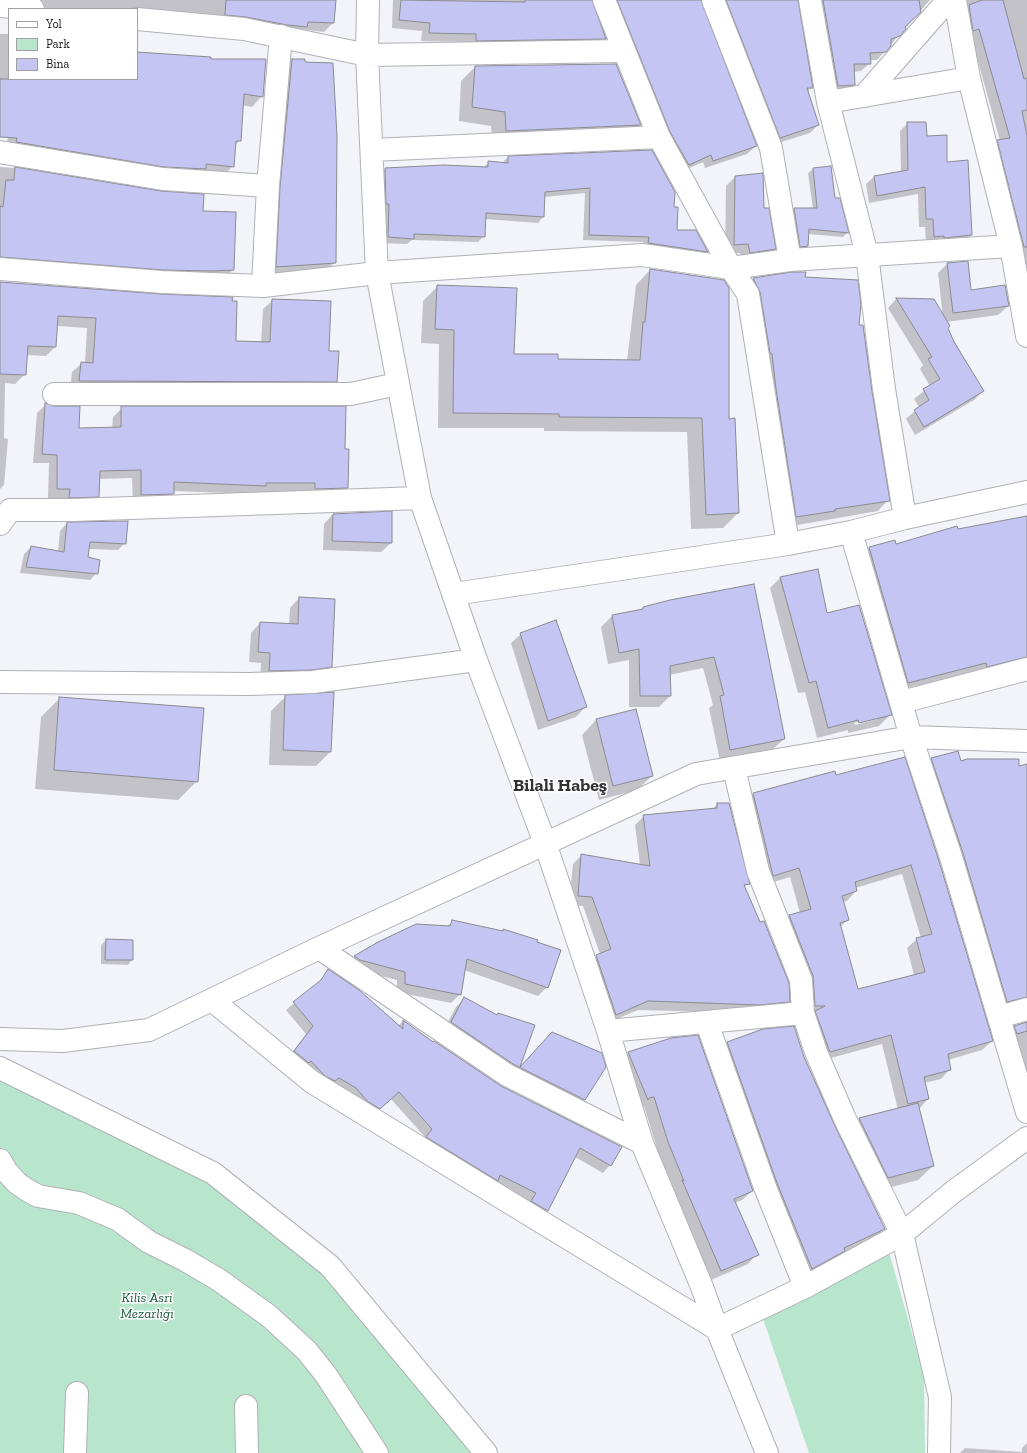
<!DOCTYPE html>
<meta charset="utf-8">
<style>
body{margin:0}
#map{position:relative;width:1027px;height:1453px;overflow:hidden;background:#f3f3fa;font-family:"Zilla Slab",serif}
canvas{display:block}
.legend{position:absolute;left:8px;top:8px;width:130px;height:72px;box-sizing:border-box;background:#fff;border:1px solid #a0a0a1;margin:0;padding:5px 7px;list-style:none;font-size:12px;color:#121215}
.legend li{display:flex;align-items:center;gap:8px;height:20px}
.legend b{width:20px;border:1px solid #a0a0a1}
</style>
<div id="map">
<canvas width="1027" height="1453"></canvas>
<ul class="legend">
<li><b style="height:5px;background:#fff"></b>Yol</li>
<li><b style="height:11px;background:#b8e6cd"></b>Park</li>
<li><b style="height:11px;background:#c4c5f3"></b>Bina</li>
</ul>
</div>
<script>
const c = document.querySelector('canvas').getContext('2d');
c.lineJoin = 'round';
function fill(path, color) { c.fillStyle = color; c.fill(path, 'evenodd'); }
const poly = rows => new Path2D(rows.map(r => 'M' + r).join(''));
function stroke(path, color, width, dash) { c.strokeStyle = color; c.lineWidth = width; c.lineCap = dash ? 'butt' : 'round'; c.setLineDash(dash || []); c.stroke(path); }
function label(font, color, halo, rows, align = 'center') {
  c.font = font + ' "Zilla Slab",serif'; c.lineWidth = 3; c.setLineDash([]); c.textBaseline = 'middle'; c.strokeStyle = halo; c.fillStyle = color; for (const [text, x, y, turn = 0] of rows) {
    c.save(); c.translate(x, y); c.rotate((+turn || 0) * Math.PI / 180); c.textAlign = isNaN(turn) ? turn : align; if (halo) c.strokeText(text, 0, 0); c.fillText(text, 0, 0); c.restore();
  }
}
const green = poly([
 [0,1068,218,1175,335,1268,490,1453,0,1453],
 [889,1252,924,1376,925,1453,809,1453,761,1313]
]);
const shadow = poly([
 [0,0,335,0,333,23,324,32,137,9,32,9],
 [393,0,591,0,605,39,597,47,468,49,468,42,421,41,422,31,392,28],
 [605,0,700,0,756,146,747,154,705,168,703,162,680,172],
 [714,0,797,0,812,87,807,92,818,125,810,133,772,145],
 [811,0,930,0,877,60,870,60,870,63,861,71,853,72,854,84,846,93,830,94],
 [956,0,1027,0,1027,319,990,150,1000,141,971,36],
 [0,34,9,34,9,79,137,79,137,52,210,60,262,96,252,107,242,105,240,140,234,146,233,166,222,177,6,152,8,137,0,137],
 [292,60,335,262,320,277,262,281,277,75],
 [615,65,640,125,626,139,493,145,491,126,459,121,461,81,475,67],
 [908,123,926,137,946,163,971,235,963,242,926,244,925,227,919,227,918,194,869,203,866,184,874,177,901,172,900,131],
 [508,157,673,208,676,231,695,231,707,252,701,257,643,249,643,242,583,240,585,193,544,197,543,217,538,223,485,219,484,236,478,242,412,240,407,244,382,243,379,175,385,169,483,168,489,162,502,163],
 [0,167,15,168,161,192,202,212,233,270,223,279,0,266],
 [830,167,834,199,839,199,847,233,843,237,808,234,807,246,802,251,796,251,790,214,794,209,813,209,808,173,813,169],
 [762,174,763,209,774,249,765,258,741,261,740,253,725,254,726,186,735,177],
 [947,264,970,291,1008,306,998,315,946,322,947,328,983,391,974,400,915,435,906,419,919,407,914,399,930,386,920,369,923,365,888,308,896,299,933,300,943,317,938,273],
 [650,270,728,420,738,513,723,528,691,529,687,432,544,431,544,428,438,428,439,344,421,343,423,301,438,286,513,355,557,360,627,361,636,285],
 [804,278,858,326,888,500,878,511,786,527,744,289,754,279],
 [0,283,235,342,261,343,263,309,273,300,328,352,336,381,327,391,70,391,72,372,82,363,85,363,87,328,57,326,55,347,46,356,26,355,25,374,15,384,5,383,4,438,8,439,4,485,0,489],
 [46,404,78,429,112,428,113,417,122,408,344,450,348,488,338,497,306,492,259,492,256,494,173,491,173,494,164,503,133,504,132,478,98,479,98,496,89,505,60,506,61,498,48,498,49,463,33,463,37,413],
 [333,514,391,543,381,552,323,550,324,524],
 [1027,517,1027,665,978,671,900,690,861,556,869,548,895,541,896,545,957,530],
 [67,523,125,543,118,550,88,549,87,558,97,573,90,580,20,573,24,554,31,547,58,552,60,531],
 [781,577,826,614,890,715,879,726,848,733,848,730,817,738,805,692,798,693,770,588],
 [878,717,878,719,855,725,854,723],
 [299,598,331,666,321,676,260,680,261,663,249,662,251,633,260,623,289,625,290,608],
 [670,601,784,739,772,750,720,761,709,708,713,705,703,668,669,675,670,696,659,707,629,707,629,660,608,664,601,627,612,616,641,610,643,608],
 [521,634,585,707,576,717,538,730,511,643],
 [286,696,330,752,316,766,269,765,271,711],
 [60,698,197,781,178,800,35,789,41,717],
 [635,710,652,776,637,790,599,800,582,735,596,720],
 [904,759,992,1041,982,1050,948,1060,950,1069,941,1079,924,1083,928,1099,919,1109,933,1166,918,1180,873,1192,845,1134,859,1119,898,1110,882,1044,820,1061,780,925,789,916,800,913,790,877,764,885,744,804,753,794,834,772,835,777],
 [902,874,921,938,917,939,907,948,914,975,857,990,840,927,848,920,843,902,847,901,856,891,855,888],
 [932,759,1018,767,1027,765,1027,1010,998,1010,923,768],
 [717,804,748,883,744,887,789,1001,780,1010,749,1013,638,1010,607,1023,587,965,600,954,583,906,569,905,573,864,582,855,640,865,635,825,644,816,712,810],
 [452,922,547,987,538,996,464,970,460,994,451,1003,397,992,397,980,351,969,346,965,354,957,379,943,446,927],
 [106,940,132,941,132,960,128,965,101,964,101,945],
 [328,971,398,1026,403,1021,610,1165,603,1173,575,1157,547,1211,540,1218,525,1209,529,1201,420,1145,425,1137,391,1099,372,1116,287,1059,306,1034,286,1010,316,985],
 [465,998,496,1016,533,1025,517,1070,543,1042,605,1067,585,1100,576,1109,443,1031,456,1007],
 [1027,1022,1027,1085,1006,1036,1015,1026],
 [728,1043,804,1057,833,1124,884,1229,875,1238,840,1254,834,1260,802,1278,718,1052],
 [629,1053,752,1191,742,1200,735,1203,757,1254,748,1264,711,1280,673,1190,674,1189,658,1152,644,1106,640,1107,619,1063],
 [1027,1443,1027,1453,960,1453,965,1448,1022,1452,1022,1448]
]);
const building = poly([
 [226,0,336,0,334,23,308,22,307,27,287,25,246,17,225,15,226,0],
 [401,0,525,2,525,0,592,0,606,39,476,41,476,34,429,33,430,23,399,20,401,0],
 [617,0,701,0,757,146,713,161,711,155,689,165,670,132,617,0],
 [726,0,798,0,813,88,807,88,819,125,780,138,726,0],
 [823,0,919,0,921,12,905,27,906,29,900,36,891,39,891,46,886,52,870,53,871,64,854,64,855,85,838,86,823,0],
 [982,0,1003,0,1024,79,1027,78,1027,110,1022,111,1027,136,1027,247,1024,247,997,140,1010,138,979,29,973,31,969,5,982,0],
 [137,52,211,57,211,59,266,59,263,97,244,94,241,141,236,141,234,167,206,164,206,169,164,167,16,142,17,138,0,137,0,79,137,79,137,52],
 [292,59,305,59,305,62,333,63,337,136,336,263,276,267,280,187,292,59],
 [616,64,641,125,506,131,505,112,472,107,475,66,616,64],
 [907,122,926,122,927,136,947,135,947,162,968,160,972,235,944,238,944,236,934,237,933,219,926,219,925,187,877,196,874,176,908,170,907,122],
 [652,150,675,192,674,207,678,207,677,230,696,230,708,252,648,243,649,237,589,235,590,188,545,192,544,217,486,213,485,237,414,234,414,239,388,237,389,204,386,204,385,168,444,165,488,167,488,161,508,163,508,156,652,150],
 [831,166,835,198,840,198,849,233,809,229,808,246,800,247,794,208,817,208,813,168,831,166],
 [15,167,161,191,204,194,203,211,236,212,234,270,212,271,163,270,0,257,0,206,3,207,6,180,14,180,15,167],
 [763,173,764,208,769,208,776,249,750,253,748,244,734,245,735,176,763,173],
 [968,261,971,290,1005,285,1009,306,953,313,947,263,968,261],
 [650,269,724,280,729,288,729,419,735,418,739,513,706,515,702,418,559,417,559,414,453,413,454,330,435,329,437,285,517,288,514,354,558,354,558,359,640,360,643,322,645,322,650,269],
 [791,272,806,272,805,277,858,280,861,304,859,325,863,325,872,391,890,501,835,509,835,511,796,517,776,389,772,354,770,353,760,292,753,278,791,272],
 [0,282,161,294,233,297,232,301,237,301,236,341,270,342,272,299,331,301,329,351,339,351,337,382,79,381,81,362,93,363,96,318,58,316,56,347,28,346,26,375,0,374,0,282],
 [896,298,934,299,950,326,948,328,954,342,984,391,924,427,914,410,929,400,923,389,940,379,928,359,932,357,896,298],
 [45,403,54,406,80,406,79,428,121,427,121,406,346,406,345,449,349,449,348,488,315,489,315,483,266,483,266,486,174,482,174,494,141,495,141,470,100,471,99,497,69,498,70,489,57,489,57,455,42,454,45,403],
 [392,511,392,543,332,541,333,514,392,511],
 [1027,516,1027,657,987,667,986,663,908,683,869,547,895,540,896,544,957,526,958,529,1027,516],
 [128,521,126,544,90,542,88,557,100,560,98,574,26,567,31,546,64,552,67,522,128,521],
 [818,569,827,613,859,605,892,715,859,723,858,720,828,728,816,681,809,683,780,577,818,569],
 [754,584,785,739,730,750,720,696,724,695,714,657,670,666,671,696,640,696,639,649,619,653,612,615,643,609,643,607,670,600,754,584],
 [299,597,335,599,332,667,312,670,269,671,270,653,258,652,260,622,298,624,299,597],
 [556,620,587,707,548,721,520,633,556,620],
 [334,692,331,752,283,750,285,695,334,692],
 [59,697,204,708,198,782,54,770,59,697],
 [636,709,653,776,613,786,596,719,636,709],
 [958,751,961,761,967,759,1019,759,1019,766,1027,764,1027,997,1007,1002,963,853,931,758,958,751],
 [905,757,939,861,993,1041,948,1054,951,1070,924,1077,929,1099,908,1104,891,1035,830,1052,815,1011,825,1006,815,1006,813,976,789,915,811,909,799,868,773,876,753,793,835,771,836,775,905,757],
 [911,865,932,934,916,938,925,972,858,989,840,923,849,920,842,896,857,891,855,882,911,865],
 [717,803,729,803,750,884,744,885,760,922,764,921,789,983,790,1002,759,1005,648,1001,616,1015,596,955,611,949,592,897,578,896,581,854,650,866,643,815,717,808,717,803],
 [452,920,503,931,503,929,538,940,537,942,561,950,548,988,467,959,461,995,405,984,405,972,360,960,354,956,378,942,416,924,450,926,452,920],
 [106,939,133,940,133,960,105,960,106,939],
 [328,969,359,990,403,1029,403,1020,433,1042,434,1041,501,1086,622,1147,611,1166,580,1148,548,1211,531,1201,536,1193,500,1175,498,1181,426,1137,432,1129,399,1092,380,1109,367,1101,356,1088,339,1078,335,1081,325,1076,311,1061,309,1063,294,1051,313,1026,293,1002,321,980,328,969],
 [464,997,497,1015,498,1013,535,1025,520,1067,552,1032,602,1053,606,1067,585,1100,513,1064,451,1022,464,997],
 [1027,1022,1027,1031,1017,1034,1014,1026,1027,1022],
 [794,1026,804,1057,834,1124,885,1229,844,1248,845,1251,812,1269,777,1183,727,1042,763,1029,794,1026],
 [698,1035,753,1191,734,1199,759,1255,721,1271,682,1180,684,1181,668,1142,654,1097,649,1098,648,1100,628,1052,671,1038,698,1035],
 [918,1103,934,1166,888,1178,859,1118,918,1103]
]);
const minor = poly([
 [368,0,367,55,377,273,420,498,476,660,545,843,608,1031,642,1143,702,1287,717,1329,767,1453],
 [604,0,659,137,731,268,748,294,788,544],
 [713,0,771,148,790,260],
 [810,0,828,102,867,255,884,389,905,518],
 [955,0,969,78,1011,246,1027,336],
 [0,6,33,9],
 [137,19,244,29,367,55,623,51],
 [864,96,948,0],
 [828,102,969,78],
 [372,150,659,137],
 [0,152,163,179,268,186],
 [0,269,162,282,263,286,377,273,642,255,731,268,790,260,1011,246],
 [263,286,268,186,281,36],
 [54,394,351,394,397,384],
 [0,524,10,510,73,510,420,498],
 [851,532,911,737,951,857,1027,1112],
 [454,594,788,544,851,532,905,518,1027,492],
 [0,682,249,684,313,682,476,660],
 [902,702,1027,669],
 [734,768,758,871,801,980,803,1013,816,1052,845,1119,902,1234,940,1397,939,1453],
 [319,948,507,1075,642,1143],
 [213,1001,312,1082,717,1329,805,1287,902,1234,953,1192,1027,1138],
 [999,1017,1027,1009],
 [707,1023,765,1187,805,1287],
 [608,1031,803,1013],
 [0,1039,63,1041,149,1030,319,948,696,774,911,737,1027,741],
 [0,1068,213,1173,330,1266,486,1453],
 [0,1160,7,1172,17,1183,27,1190,38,1196,79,1203,117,1219,149,1242,185,1260,219,1280,269,1316,307,1351,326,1375,377,1453],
 [246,1406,247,1453],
 [75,1453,77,1393]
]);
const parkNames = [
 ["Kilis Asri",147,1298],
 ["Mezarlığı",147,1314]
];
const districtNames = [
 ["Bilali Habeş",560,786]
];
fill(green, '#b8e6cd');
fill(shadow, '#0003');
fill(building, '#c4c5f3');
stroke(building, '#8a8a90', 1);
stroke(minor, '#b0b0b6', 24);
stroke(minor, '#fff', 22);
label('italic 14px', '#1c583e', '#fff', parkNames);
label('bold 18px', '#313136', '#fff', districtNames);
</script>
